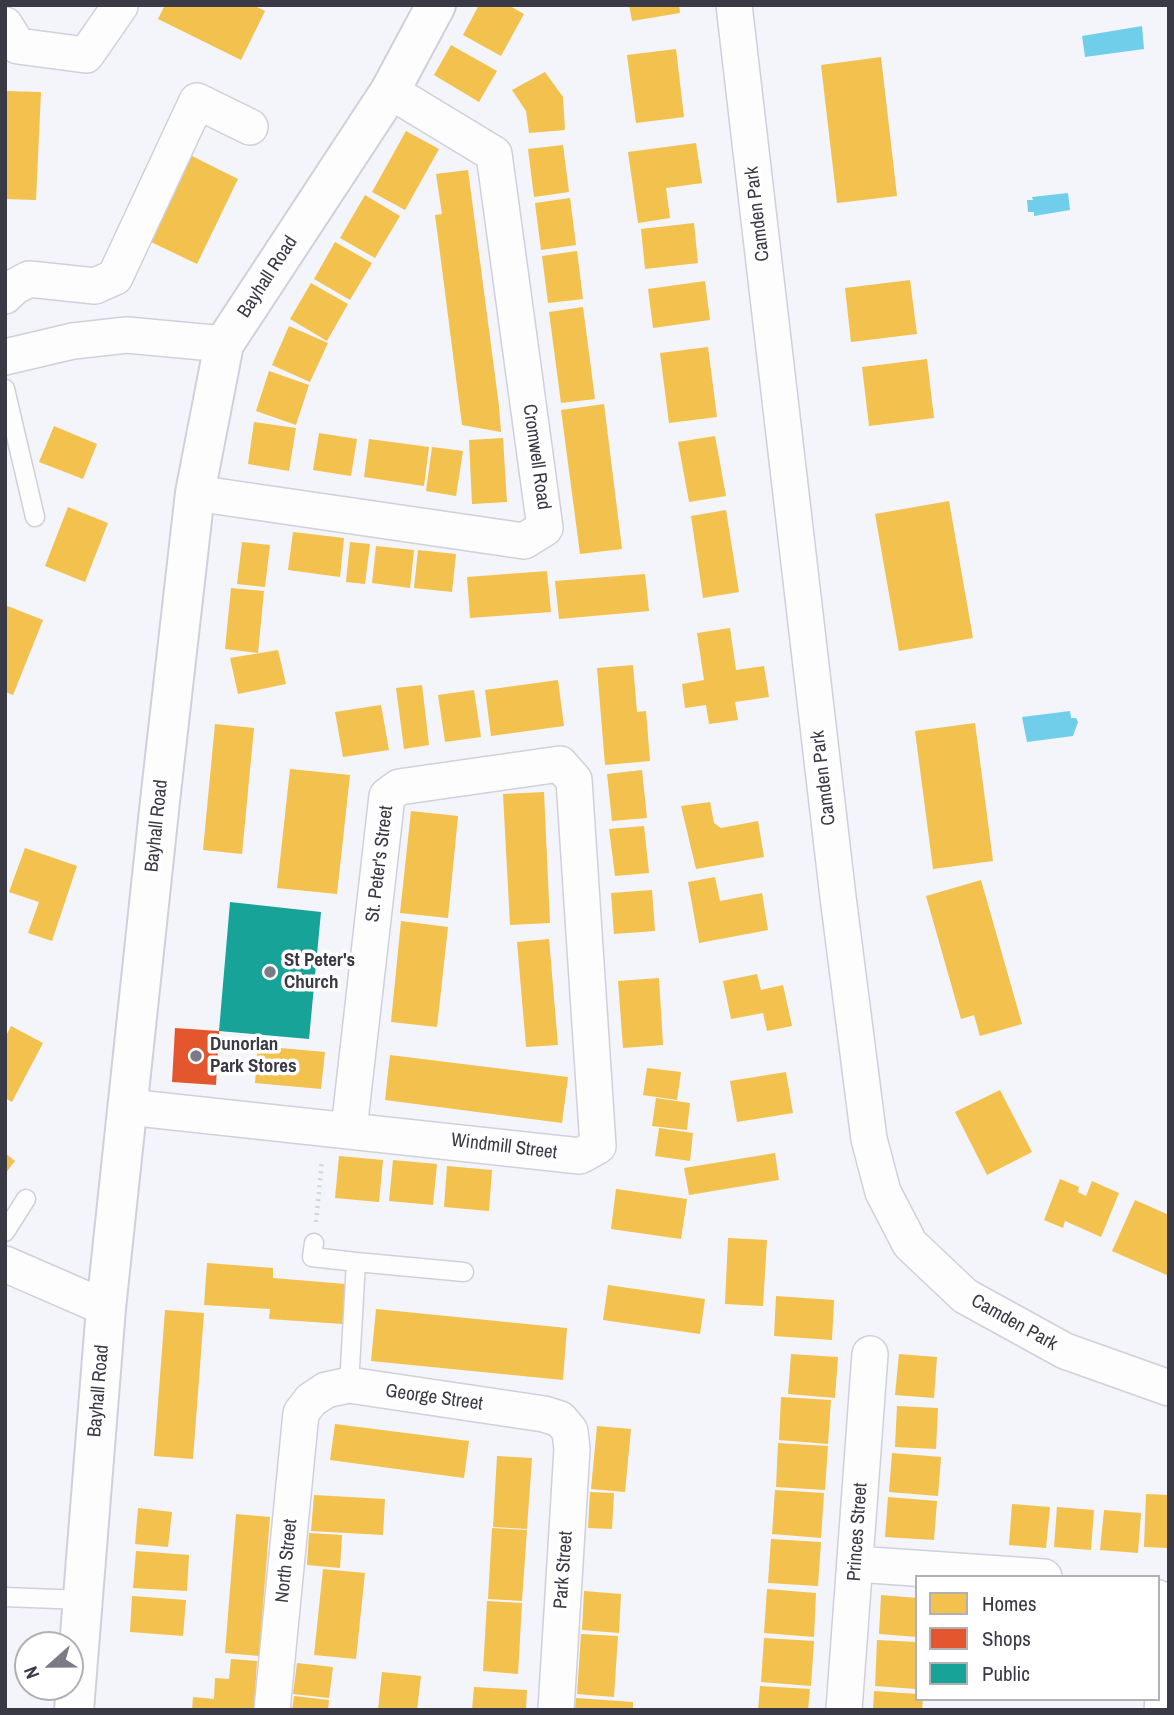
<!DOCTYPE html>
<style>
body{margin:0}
#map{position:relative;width:1174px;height:1715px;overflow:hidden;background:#f4f4fb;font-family:"Archivo Narrow",sans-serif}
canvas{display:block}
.frame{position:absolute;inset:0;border:7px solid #3a3a47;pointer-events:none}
.legend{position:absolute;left:915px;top:1575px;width:245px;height:126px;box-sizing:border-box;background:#fff;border:2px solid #b0b0b5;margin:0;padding:9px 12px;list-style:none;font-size:21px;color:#3a3a47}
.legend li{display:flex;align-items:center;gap:14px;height:35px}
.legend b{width:35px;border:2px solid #b0b0b5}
.north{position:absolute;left:14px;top:1631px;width:70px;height:70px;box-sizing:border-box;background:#fff;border:2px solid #b0b0b5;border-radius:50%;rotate:249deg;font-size:19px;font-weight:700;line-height:28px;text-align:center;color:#3a3a47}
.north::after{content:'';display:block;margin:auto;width:24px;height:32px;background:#7b7b86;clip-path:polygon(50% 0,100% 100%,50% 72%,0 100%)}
</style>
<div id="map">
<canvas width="1174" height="1715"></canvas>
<div class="frame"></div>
<ul class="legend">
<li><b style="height:19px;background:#f2c14e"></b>Homes</li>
<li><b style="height:19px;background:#e4572e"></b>Shops</li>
<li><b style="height:19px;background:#17a398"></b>Public</li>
</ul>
<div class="north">N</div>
</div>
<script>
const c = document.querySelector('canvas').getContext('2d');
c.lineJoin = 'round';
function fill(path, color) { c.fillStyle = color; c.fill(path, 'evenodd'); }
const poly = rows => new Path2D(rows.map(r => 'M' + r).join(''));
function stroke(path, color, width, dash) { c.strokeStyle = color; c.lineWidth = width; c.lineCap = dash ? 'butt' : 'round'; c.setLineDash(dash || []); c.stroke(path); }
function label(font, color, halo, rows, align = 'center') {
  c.font = font + ' "Archivo Narrow",sans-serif'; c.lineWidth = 7; c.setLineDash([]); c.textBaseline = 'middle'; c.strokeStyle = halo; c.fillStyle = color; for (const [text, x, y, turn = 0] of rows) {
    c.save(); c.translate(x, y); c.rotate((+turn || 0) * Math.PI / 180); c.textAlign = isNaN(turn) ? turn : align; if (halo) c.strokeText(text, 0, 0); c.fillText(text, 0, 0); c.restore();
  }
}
const water = poly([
 [1142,26,1144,49,1085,57,1082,36],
 [1068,193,1070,210,1034,216,1034,212,1028,212,1027,200,1033,200,1032,197],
 [1070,711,1071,718,1076,718,1078,722,1073,736,1027,742,1022,717]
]);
const homes = poly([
 [165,5,253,5,265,11,241,60,158,19],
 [479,5,508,5,524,14,501,56,463,35],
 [629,5,679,5,680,13,632,21],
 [451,45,497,71,479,102,434,75],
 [676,49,684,117,636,123,627,55],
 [881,57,897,196,837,203,821,65],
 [545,72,563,97,565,130,529,133,526,111,512,90],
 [5,91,41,92,36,200,5,199],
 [406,131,439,149,405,210,372,192],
 [696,143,702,183,666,188,670,218,638,223,628,152],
 [563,145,569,192,534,197,528,149],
 [190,155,238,179,197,264,149,241],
 [468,170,499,406,501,432,462,425,437,230,435,215,442,214,436,174],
 [365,195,400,216,375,258,340,238],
 [570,198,576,245,541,250,535,203],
 [694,223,698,263,645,269,641,229],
 [335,242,372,263,350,300,314,279],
 [577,251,583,299,548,303,542,256],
 [910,280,917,334,851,342,845,288],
 [705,281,710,320,653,328,648,289],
 [311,283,348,304,327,341,290,319],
 [583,307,595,399,561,403,549,312],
 [289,326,328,343,310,382,272,365],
 [708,347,717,417,669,423,660,353],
 [927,359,934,418,869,426,862,367],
 [269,371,309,385,296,425,256,411],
 [604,404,622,549,580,554,561,410],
 [254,422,296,428,289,471,248,464],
 [54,426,97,444,83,479,39,462],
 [319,433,357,439,351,476,313,470],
 [715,436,726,496,689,502,678,442],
 [503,438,507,502,472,504,469,440],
 [369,439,429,447,424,486,364,477],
 [432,447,463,451,456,496,426,491],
 [949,501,973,638,899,651,875,514],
 [68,507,108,523,85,582,45,566],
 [726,510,739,592,703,598,691,516],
 [293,532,344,538,340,577,288,570],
 [242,542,270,545,265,587,237,584],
 [350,542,370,544,365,584,346,582],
 [376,546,414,550,410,588,372,583],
 [418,550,456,554,452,592,414,588],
 [547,571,551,612,470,618,467,577],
 [645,574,649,611,559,619,555,581],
 [231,588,264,591,258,653,225,649],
 [5,605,43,620,13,695,5,692],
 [730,628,736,670,764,666,769,697,735,702,738,720,709,724,706,705,685,708,682,684,704,680,697,633],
 [278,650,286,684,238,694,230,658],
 [633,665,637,712,646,711,650,761,605,765,597,668],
 [558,680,564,726,491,736,485,690],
 [422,685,429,745,404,749,396,688],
 [474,690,481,737,445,742,438,695],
 [381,705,389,750,343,757,335,712],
 [975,723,993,861,933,869,915,731],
 [215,724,254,728,242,854,203,850],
 [290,769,350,775,337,894,277,888],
 [642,770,647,818,612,821,607,774],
 [544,792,550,923,510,925,503,794],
 [710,802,714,823,721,828,758,821,764,857,696,869,681,806],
 [411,811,458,816,448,918,400,913],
 [644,826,649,873,615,876,609,829],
 [25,848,77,866,52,941,28,933,39,902,9,892],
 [715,877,720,901,762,893,768,930,699,943,688,882],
 [981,880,1022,1024,980,1036,974,1015,961,1019,926,896],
 [652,890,655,931,614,934,611,893],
 [401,921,448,927,437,1027,391,1022],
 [549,939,558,1045,526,1047,517,942],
 [757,974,761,990,783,985,792,1026,767,1031,763,1013,731,1019,723,981],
 [659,978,663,1045,623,1048,618,981],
 [11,1026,43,1043,12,1102,5,1098,5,1038],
 [258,1046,325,1052,321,1089,255,1083],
 [390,1055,568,1077,562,1123,385,1100],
 [647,1068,681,1072,677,1100,643,1095],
 [786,1072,793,1113,737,1122,730,1081],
 [1000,1090,1032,1152,987,1175,955,1112],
 [656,1098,690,1103,687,1130,652,1126],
 [659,1128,693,1133,690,1161,655,1156],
 [5,1153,15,1161,5,1174],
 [775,1153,779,1180,689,1195,684,1168],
 [339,1156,383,1160,379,1202,335,1198],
 [393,1160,437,1164,433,1205,389,1201],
 [447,1166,492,1170,489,1211,444,1207],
 [1060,1179,1079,1187,1078,1192,1086,1196,1092,1181,1119,1193,1101,1237,1065,1221,1063,1228,1044,1220],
 [616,1189,687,1199,681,1239,611,1229],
 [1135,1200,1169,1215,1169,1276,1112,1251],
 [728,1238,767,1240,763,1306,725,1304],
 [207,1263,273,1268,273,1278,346,1284,343,1324,269,1319,270,1309,204,1305],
 [608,1285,705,1299,700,1334,603,1320],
 [776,1296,834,1300,832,1340,774,1336],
 [376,1309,567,1328,563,1380,371,1361],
 [165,1310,204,1313,193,1459,154,1456],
 [791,1354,838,1357,835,1398,788,1394],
 [899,1354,937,1357,934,1398,895,1395],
 [781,1397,831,1400,828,1444,779,1440],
 [897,1406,938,1408,936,1449,895,1447],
 [335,1424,469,1441,464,1478,330,1460],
 [597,1426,631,1429,625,1492,591,1489],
 [778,1443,828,1446,825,1490,776,1487],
 [892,1453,941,1457,938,1496,889,1492],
 [497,1456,532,1458,527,1529,493,1527],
 [775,1490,824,1493,821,1538,772,1534],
 [590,1492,614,1493,612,1529,588,1528],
 [1146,1494,1169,1495,1169,1548,1144,1547],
 [314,1495,385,1499,383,1535,311,1531],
 [888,1497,937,1501,934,1540,885,1537],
 [1012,1504,1050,1507,1046,1548,1009,1545],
 [1057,1507,1094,1510,1091,1550,1054,1547],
 [138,1508,172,1512,168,1547,135,1544],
 [1104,1510,1141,1513,1138,1553,1100,1550],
 [236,1514,270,1517,259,1656,225,1653],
 [492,1528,527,1530,522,1601,488,1599],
 [309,1533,342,1535,340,1568,307,1565],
 [771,1539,821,1542,818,1586,768,1583],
 [136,1551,189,1555,187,1591,133,1588],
 [323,1569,365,1573,356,1659,314,1655],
 [767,1589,816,1593,814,1637,764,1633],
 [584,1591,621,1594,619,1633,582,1630],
 [881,1595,917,1598,917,1637,879,1634],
 [132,1596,186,1600,183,1636,130,1632],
 [487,1601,522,1603,518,1674,483,1671],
 [581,1634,618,1636,614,1697,577,1694],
 [764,1638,814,1641,811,1686,761,1682],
 [877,1640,917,1642,916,1689,875,1686],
 [231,1659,257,1661,254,1710,192,1710,193,1697,214,1699,215,1678,229,1679],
 [297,1663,333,1667,329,1698,293,1694],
 [382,1672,421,1676,417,1710,378,1710],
 [760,1686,810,1689,808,1710,758,1710],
 [474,1687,527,1690,526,1710,472,1710],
 [874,1691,917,1694,917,1699,923,1699,922,1710,873,1710],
 [294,1696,329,1700,328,1710,292,1710],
 [576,1698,633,1702,633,1710,575,1710]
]);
const shops = poly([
 [175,1028,219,1031,216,1085,172,1082]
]);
const public = poly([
 [230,902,321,912,309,1039,219,1031]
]);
const path = poly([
 [316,1222,322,1161]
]);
const service = poly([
 [5,389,35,517],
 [5,1232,26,1199],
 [314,1243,312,1257,356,1262,349,1385],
 [356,1262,464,1272],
 [5,1597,82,1600]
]);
const minor = poly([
 [734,5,838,897,869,1139,883,1192,910,1244,965,1296,1065,1351,1169,1388],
 [5,25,18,46,86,55,120,6],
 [5,296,14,287,29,279,95,286,115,277,197,101,250,127],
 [5,357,73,341,127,335,224,344],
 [195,493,524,541,545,528,494,154,390,91],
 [128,1107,580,1156,598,1146,574,780,560,764,399,787,387,796,349,1129],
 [5,1264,106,1308],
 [856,1564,1044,1577],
 [1158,1598,1169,1611],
 [272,1710,301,1413,311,1400,326,1390,349,1385,544,1414,560,1419,570,1431,572,1449,556,1710],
 [844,1710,870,1354],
 [1162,1710,1169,1629]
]);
const tertiary = poly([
 [74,1710,106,1308,160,801,195,493,224,344,390,91,436,5]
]);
const markers = [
 [270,972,7,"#7b7b86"],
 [196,1056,7,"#7b7b86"]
];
const streetNames = [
 ["Camden Park",758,214,-97],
 ["Bayhall Road",268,277,-57],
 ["Cromwell Road",536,457,82],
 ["Camden Park",824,778,-97],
 ["Bayhall Road",157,826,-84],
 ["St. Peter's Street",380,864,-83],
 ["Windmill Street",504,1147,7],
 ["Camden Park",1014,1323,29],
 ["Bayhall Road",99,1391,-85],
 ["George Street",434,1398,8],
 ["Princes Street",858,1532,-86],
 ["North Street",287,1561,-84],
 ["Park Street",564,1570,-86]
];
const poiNames = [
 ["St Peter's",284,961],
 ["Church",284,983],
 ["Dunorlan",210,1045],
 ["Park Stores",210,1067]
];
fill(water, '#70ceea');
fill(homes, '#f2c14e');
fill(shops, '#e4572e');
fill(public, '#17a398');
stroke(service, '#d0d0da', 21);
stroke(minor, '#d0d0da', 38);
stroke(tertiary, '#d0d0da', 42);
stroke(path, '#d5d5d8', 4.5, [2, 5]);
stroke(service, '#fdfdfe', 18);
stroke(minor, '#fdfdfe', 35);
stroke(tertiary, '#fdfdfe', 38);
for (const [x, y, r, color] of markers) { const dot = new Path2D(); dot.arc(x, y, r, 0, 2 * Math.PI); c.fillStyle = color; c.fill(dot); stroke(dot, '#fff', 2.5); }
label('19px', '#3a3a47', '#fff', streetNames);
label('bold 19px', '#3a3a47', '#fff', poiNames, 'left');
</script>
